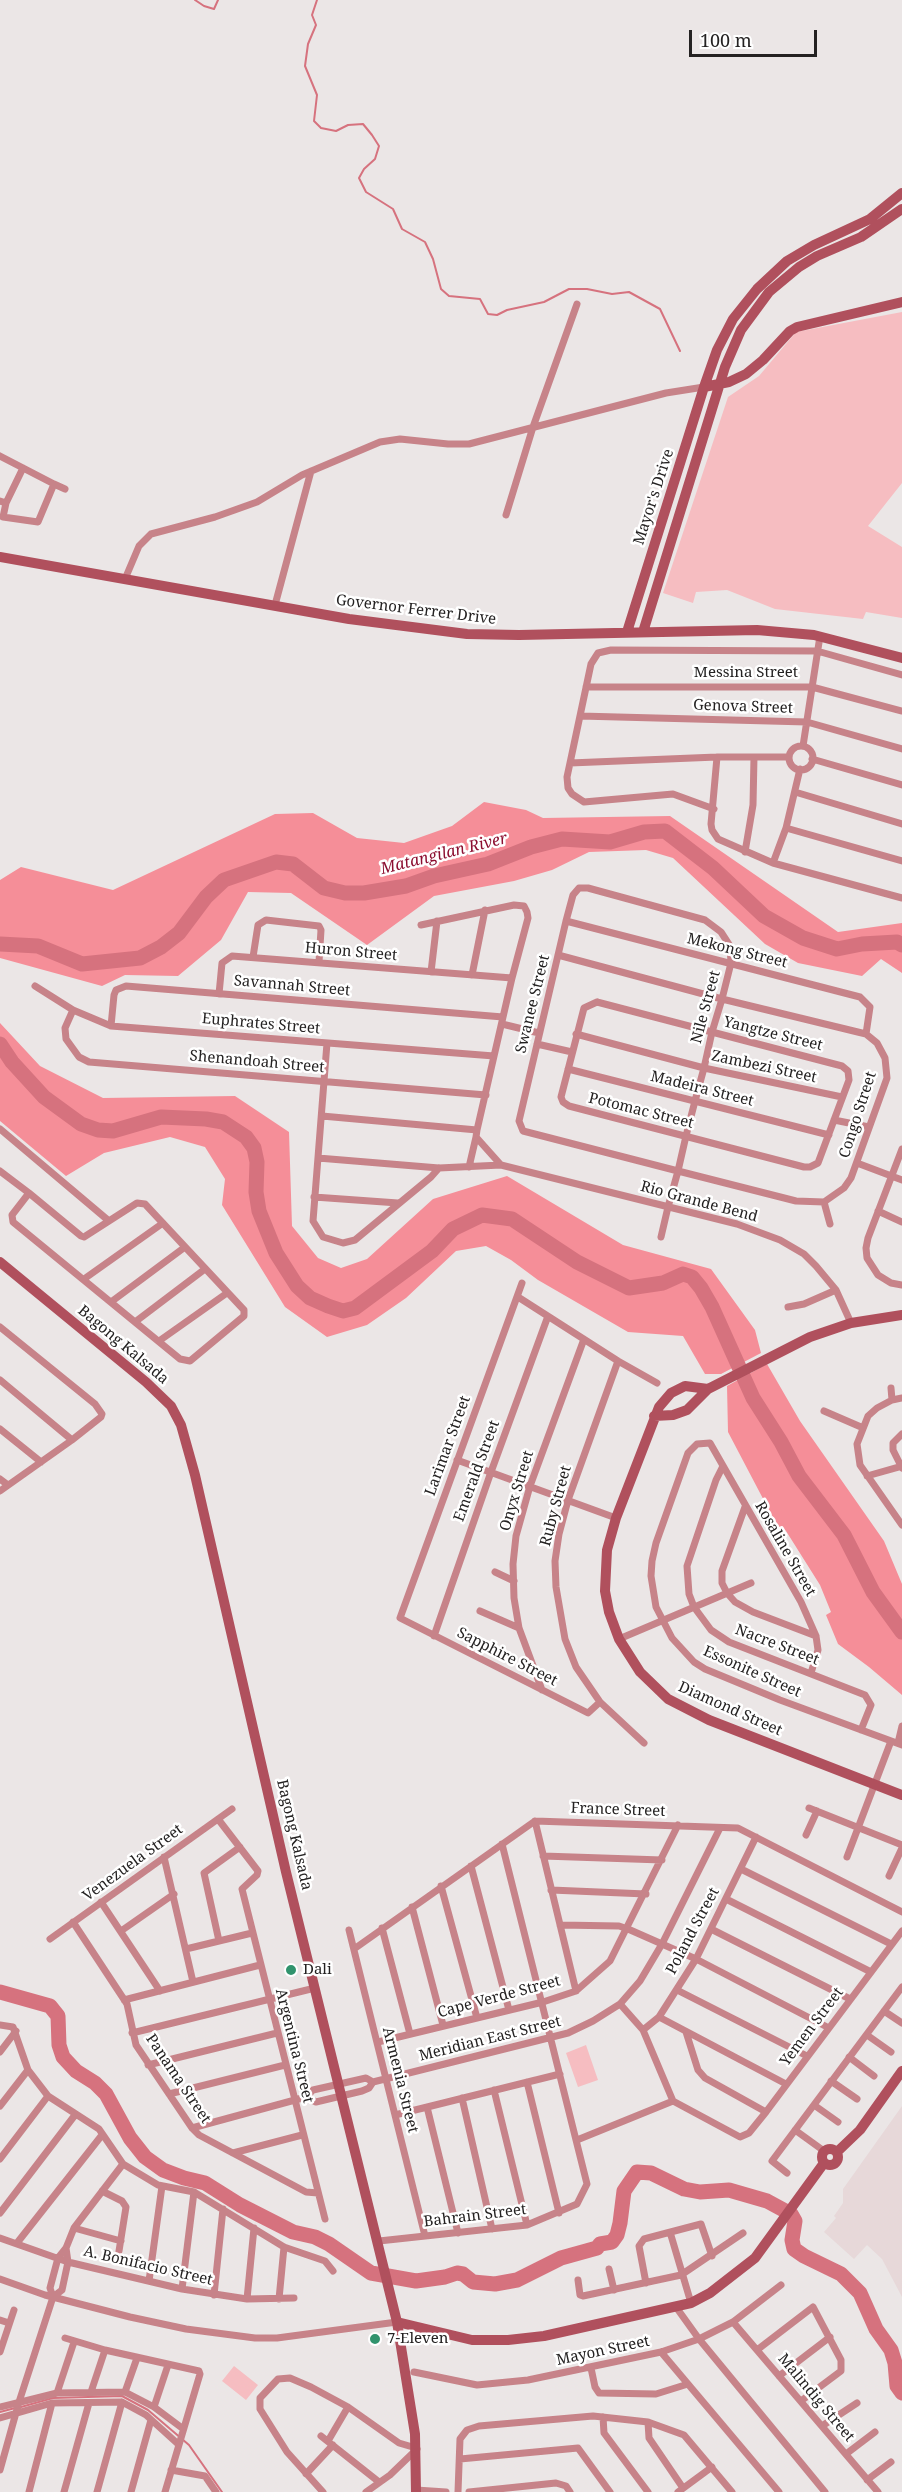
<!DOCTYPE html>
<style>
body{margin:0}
#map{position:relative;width:902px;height:2492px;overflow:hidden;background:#ebe6e6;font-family:"Noto Serif",serif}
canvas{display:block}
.scale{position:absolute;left:689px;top:30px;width:128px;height:27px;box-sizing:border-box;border:3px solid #242222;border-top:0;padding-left:8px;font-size:18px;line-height:21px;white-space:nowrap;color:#242222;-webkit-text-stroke:4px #fff;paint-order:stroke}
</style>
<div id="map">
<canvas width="902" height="2492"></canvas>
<div class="scale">100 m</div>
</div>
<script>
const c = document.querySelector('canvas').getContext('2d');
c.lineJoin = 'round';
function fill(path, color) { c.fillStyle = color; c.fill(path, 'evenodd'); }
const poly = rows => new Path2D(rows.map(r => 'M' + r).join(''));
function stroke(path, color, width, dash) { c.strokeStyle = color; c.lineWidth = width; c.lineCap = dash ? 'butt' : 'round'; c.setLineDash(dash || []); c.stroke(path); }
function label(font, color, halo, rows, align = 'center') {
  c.font = font + ' "Noto Serif",serif'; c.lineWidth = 5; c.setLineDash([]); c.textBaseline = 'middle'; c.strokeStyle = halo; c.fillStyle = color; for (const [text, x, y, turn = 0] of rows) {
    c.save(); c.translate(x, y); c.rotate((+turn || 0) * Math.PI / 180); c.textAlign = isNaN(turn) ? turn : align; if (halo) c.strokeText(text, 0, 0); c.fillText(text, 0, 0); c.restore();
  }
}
const built = poly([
 [902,2106,902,2297,882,2259,867,2245,854,2259,824,2232,836,2218,834,2216,843,2203,843,2189]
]);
const green = poly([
 [902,312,902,483,868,526,902,547,902,618,866,612,863,619,775,609,727,590,696,592,693,603,663,593,728,397,759,376,796,332],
 [586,2045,598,2080,578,2087,566,2053],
 [234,2366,258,2385,246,2400,222,2381]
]);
const forest = poly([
 [484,802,526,810,543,818,670,816,838,932,902,923,902,973,881,959,862,976,798,963,765,944,673,858,646,850,589,852,552,870,514,881,434,896,367,945,291,893,248,892,221,940,178,976,125,975,102,986,0,958,0,880,21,867,113,890,275,814,313,813,357,838,404,843,452,826],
 [0,1023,40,1066,103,1098,235,1096,289,1132,292,1226,318,1258,341,1268,367,1259,433,1199,507,1176,623,1245,711,1269,755,1330,761,1353,721,1374,705,1374,683,1336,628,1332,538,1280,511,1260,486,1246,456,1251,406,1298,367,1325,327,1337,285,1307,222,1205,225,1179,205,1147,170,1137,104,1153,66,1176,0,1121],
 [767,1364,800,1421,884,1541,902,1584,902,1695,869,1667,838,1644,826,1615,831,1612,820,1585,786,1531,779,1527,770,1512,728,1432,727,1386]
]);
const stream = poly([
 [195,0,204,6,214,9,218,0],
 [317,0,312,15,316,25,308,44,305,66,317,95,314,121,321,128,336,131,348,125,363,124,372,135,379,146,375,159,364,169,359,178,366,192,393,209,402,229,425,242,433,259,441,289,449,296,480,299,488,314,497,315,507,310,544,302,569,289,587,289,612,294,629,292,660,309,680,351],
 [21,2407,53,2398,122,2396,148,2410,189,2445,222,2492],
 [0,2412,15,2408]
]);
const river = poly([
 [0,944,38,946,82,964,140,958,161,947,179,933,206,897,224,880,276,862,293,864,324,888,345,893,364,893,406,886,434,876,488,864,531,847,562,839,610,842,644,832,665,831,713,868,764,916,803,938,837,949,862,944,897,942,902,945],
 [0,1044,12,1062,44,1097,81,1124,98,1130,113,1131,161,1117,206,1119,223,1122,246,1137,254,1148,257,1162,256,1192,259,1211,276,1253,297,1286,310,1298,328,1306,343,1311,355,1308,432,1251,453,1229,482,1215,512,1219,577,1262,629,1288,663,1283,683,1274,692,1277,701,1288,712,1307,753,1398,781,1442,799,1476,844,1535,873,1592,902,1632],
 [0,1992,50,2006,58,2016,59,2045,63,2057,76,2071,95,2083,106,2094,130,2138,145,2157,163,2170,184,2178,205,2183,240,2205,293,2232,315,2237,329,2244,371,2273,416,2281,445,2277,457,2273,463,2274,473,2282,495,2284,517,2280,561,2258,597,2248,600,2244,612,2242,617,2235,620,2223,624,2191,637,2172,651,2173,684,2189,700,2192,729,2190,767,2201,791,2214,795,2221,792,2240,794,2249,804,2256,841,2274,860,2293,876,2329,891,2350,895,2363,897,2386,902,2393]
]);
const street = poly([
 [0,456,54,484,38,522,3,517,6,503,0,501],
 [54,484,65,489],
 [6,503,23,468],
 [506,515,533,427,577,304],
 [125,579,139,546,151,534,215,517,257,502,302,475,380,442,400,439,448,444,469,444,666,393,704,387],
 [275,605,311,471],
 [586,687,812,687,902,711],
 [580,716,807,722,902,749],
 [803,746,820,636],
 '789 758a12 12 0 1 1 24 0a12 12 0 1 1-24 0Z',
 [717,757,711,824,712,830,718,839,773,863,902,898],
 [812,759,902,785],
 [570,763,717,757,789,757],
 [795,792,902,824],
 [714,809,673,794,584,802,572,794,568,788,567,777,570,763,591,664,598,653,611,650,817,651,902,675],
 [786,828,902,861],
 [745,852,753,805,754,757],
 [773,863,786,828,800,769],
 [566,921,860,997,870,1007,866,1034],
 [421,925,514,905,524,906,527,912,528,918,512,978,477,1130,476,1137,501,1165,737,1224,780,1240,804,1254,816,1266,836,1290,851,1323],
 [558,955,722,999,866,1034,877,1043,885,1058,887,1078,851,1178,844,1188,824,1202,796,1201,678,1171,527,1132,523,1131,519,1121,566,921,573,895,579,888,588,888,705,920,721,932,730,946,731,963,722,999,712,1032,704,1068,695,1101,686,1136,678,1171,668,1207,661,1237],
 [253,957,258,925,266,920,319,926,321,930,319,962],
 [431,972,437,921],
 [472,975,485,910],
 [35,986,73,1010,111,1026,494,1056],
 [219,994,222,963,232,956,512,978],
 [597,1002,842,1066,848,1071,849,1080,818,1163,810,1167,804,1167,569,1106,563,1102,561,1097,584,1008,597,1002],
 [73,1010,65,1028,66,1039,79,1057,89,1062,486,1095],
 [502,1024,539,1033],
 [111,1026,114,995,116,990,126,986,503,1017],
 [576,1034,704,1068,842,1097],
 [327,1043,313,1221,323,1237,343,1243,355,1240,431,1177,439,1168],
 [537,1044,572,1052],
 [568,1069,829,1135],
 [322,1116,477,1130],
 [834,1120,869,1127],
 [0,1129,109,1221],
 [902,1149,868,1238,866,1248,867,1258,878,1275,891,1283,902,1285],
 [318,1158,439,1168,501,1165],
 [857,1163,902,1180],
 [469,1167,476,1137],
 [0,1171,29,1193,81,1236,84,1237,137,1203,145,1204,244,1310,244,1316,190,1361,180,1359,13,1222,12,1215,29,1193],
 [314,1197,398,1203],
 [824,1202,830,1224],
 [878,1211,902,1222],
 [84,1279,163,1223],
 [522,1283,400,1618,588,1713,600,1702],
 [518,1297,618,1361,657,1383],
 [111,1302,185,1247],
 [788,1307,804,1304,836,1290],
 [135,1322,205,1269],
 [0,1327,95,1404,102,1414,101,1417,72,1440,0,1491],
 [159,1341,227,1293],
 [618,1361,568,1500,559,1534,555,1561,556,1587,565,1639,576,1667,600,1702,644,1743],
 [0,1380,72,1440],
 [891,1388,892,1400],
 [902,1398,892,1400,877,1408,868,1416,857,1444,860,1465,902,1525],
 [824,1411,861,1427],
 [0,1429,41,1462],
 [902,1434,893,1443,893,1450,902,1468],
 [457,1460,616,1518],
 [723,1466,716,1480,687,1566,689,1594,694,1607,711,1630,729,1642,865,1695,871,1705,861,1730],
 [867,1476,902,1466],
 [0,1479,8,1485],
 [745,1507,722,1571,722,1583,727,1593,735,1602,753,1612,816,1636],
 [495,1572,514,1581],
 [480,1611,519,1628],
 [434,1636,491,1472,548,1316],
 [619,1639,751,1583],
 [811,1673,818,1650,816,1636,801,1602,710,1443,697,1444,688,1453,656,1543,652,1561,651,1576,656,1607,672,1638,694,1662,705,1669,780,1700,902,1745],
 [542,1690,519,1628,514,1598,513,1564,516,1536,530,1486,584,1339],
 [898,1743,902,1726],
 [809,1808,902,1845],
 [218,1819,258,1871,257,1875,242,1889,325,2219],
 [535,1821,576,1991],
 [806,1835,817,1811],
 [543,1856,662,1860],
 [164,1857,193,1982],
 [847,1857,891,1741],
 [471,1866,509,2010],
 [741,1869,891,1944],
 [889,1876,902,1848],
 [441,1886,477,2018],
 [551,1890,646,1894],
 [726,1899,871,1972],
 [101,1902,160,1991],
 [412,1907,443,2025],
 [73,1922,127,2004,136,2045,192,2128,199,2135,306,2192,318,2193],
 [560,1925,619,1926,628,1929,696,1959,829,2028],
 [382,1928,410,2034],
 [711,1929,850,1999],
 [349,1930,425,2236],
 [121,1931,174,1894],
 [50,1939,232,1809],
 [219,1941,204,1873,240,1847],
 [186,1949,252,1933],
 [354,1949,535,1821,738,1828,902,1912],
 [677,1990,807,2056],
 [124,2000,260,1965],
 [620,2004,643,2030,673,2101,740,2137,749,2133,766,2112,902,1931],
 [884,2011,902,2023],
 [659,2017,786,2084],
 [0,2025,13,2027,28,2070,48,2096,99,2129,123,2164,158,2185,194,2192,284,2247,325,2261,333,2271],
 [643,2030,659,2017,696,1959,756,1837],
 [686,2032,698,2070,705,2078,766,2112],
 [132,2033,315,1988],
 [867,2035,891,2052],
 [378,2042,543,2002,576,1991,610,1961,678,1825],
 [0,2052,16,2031],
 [849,2057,874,2076],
 [148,2065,277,2033],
 [831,2081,857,2099],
 [527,2082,559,2213],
 [494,2090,527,2225],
 [169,2094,285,2065],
 [306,2097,316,2102,362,2091,369,2088,373,2082,568,2033,593,2021,620,2004,640,1981,662,1944,720,1828],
 [462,2098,492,2229],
 [814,2105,838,2122],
 [0,2106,28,2070],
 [427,2107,458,2233],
 [395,2115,560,2074],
 [192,2128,306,2097,313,2090,366,2078,373,2082],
 [795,2130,824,2151],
 [577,2140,673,2101],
 [233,2153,302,2135],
 [0,2159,48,2096],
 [787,2173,772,2161,902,1987],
 [102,2191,122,2201,126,2207,119,2251],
 [0,2213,75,2115],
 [74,2228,121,2241],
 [670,2232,691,2303],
 [0,2238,68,2262,182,2289,247,2299,294,2298],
 [379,2241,527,2225,577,2204,587,2184,502,1844],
 [17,2243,102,2135],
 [609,2269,614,2290],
 [0,2279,45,2295,130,2317,186,2329,255,2338,277,2338,397,2322],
 [578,2280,580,2295,583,2296,681,2275,743,2233],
 [149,2281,162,2186],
 [646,2283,639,2246,644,2239,701,2224,712,2256],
 [182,2289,194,2192],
 [214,2295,223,2209],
 [53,2297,50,2288,58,2258,66,2248,74,2228,123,2164],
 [247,2299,254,2228],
 [279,2299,284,2247],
 [676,2307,699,2339,825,2492],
 [0,2320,9,2323],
 [733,2322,878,2492],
 [65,2338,105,2350,199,2371,200,2374,165,2492],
 [757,2350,813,2307,841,2360,841,2371,801,2401],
 [0,2352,14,2310],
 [661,2352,779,2492],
 [591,2368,595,2387,599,2393,656,2394,688,2384],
 [414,2372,477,2385,528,2380,661,2352,699,2339,733,2322,781,2285],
 [779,2376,830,2337],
 [91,2392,105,2350],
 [125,2392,137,2358],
 [57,2393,74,2342],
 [0,2407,57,2393,125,2392,154,2407,182,2428],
 [154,2407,168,2365],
 [603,2417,604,2433,648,2492],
 [0,2418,52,2403,122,2402,146,2415,178,2444],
 [648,2422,649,2438,683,2488],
 [822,2426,857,2403],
 [321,2436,379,2482],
 [328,2441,348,2407],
 [846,2454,875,2432],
 [460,2459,578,2448,610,2492],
 [0,2470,19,2402,53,2297,62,2290,68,2262,66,2248],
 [171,2470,205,2476,216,2492],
 [306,2474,333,2445],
 [867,2480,891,2462],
 [416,2490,446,2492],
 [29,2492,52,2403],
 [64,2492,89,2403],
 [97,2492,122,2402],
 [131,2492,151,2420],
 [323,2492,287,2452,260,2409,260,2398,278,2379,290,2378,311,2387,348,2407,399,2443,416,2448],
 [366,2492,390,2475,417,2449],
 [458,2492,460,2439,467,2430,479,2426,593,2416,648,2422,684,2435,732,2492],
 [469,2492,556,2483,566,2486,570,2492],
 [678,2492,712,2467]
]);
const secondary = poly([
 [704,387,729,382,746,374,763,360,790,331,797,327,902,302],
 [0,557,349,619,467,634,519,635,757,630,814,635,902,658],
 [627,632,704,387,717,350,733,319,757,289,787,261,814,245,870,219,902,193],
 [643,632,725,367,741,330,769,292,799,267,817,256,861,237,902,209],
 [0,1262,146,1382,171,1406,181,1425,195,1475,286,1872,397,2322,415,2434,416,2492],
 [708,1389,685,1386,671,1393,659,1407,616,1518,607,1550,605,1591,609,1612,619,1639,640,1672,668,1699,709,1720,902,1795],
 [654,1416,673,1415,687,1410,708,1389,810,1337,851,1323,902,1315],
 '822 2157a8 8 0 1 1 16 0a8 8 0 1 1-16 0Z',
 [837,2152,860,2130,902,2071],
 [397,2322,472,2340,508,2340,544,2336,691,2303,710,2293,755,2258,824,2163]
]);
const markers = [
 [291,1970,6,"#31936d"],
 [375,2339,6,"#31936d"]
];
const streetNames = [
 ["Mayor's Drive",654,497,-72],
 ["Governor Ferrer Drive",416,610,7],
 ["Messina Street",746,673],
 ["Genova Street",743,707,2],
 ["Mekong Street",737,951,14],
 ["Huron Street",351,952,5],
 ["Savannah Street",292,986,5],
 ["Swanee Street",533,1004,-76],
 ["Nile Street",706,1007,-75],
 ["Euphrates Street",261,1024,5],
 ["Yangtze Street",773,1034,14],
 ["Shenandoah Street",257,1062,5],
 ["Zambezi Street",764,1067,12],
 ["Madeira Street",702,1089,14],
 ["Potomac Street",641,1111,14],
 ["Congo Street",858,1115,-72],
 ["Rio Grande Bend",699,1202,15],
 ["Bagong Kalsada",123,1345,40],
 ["Larimar Street",448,1446,-70],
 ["Emerald Street",477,1471,-70],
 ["Onyx Street",517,1491,-73],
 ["Ruby Street",556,1506,-75],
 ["Rosaline Street",785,1549,60],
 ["Nacre Street",777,1645,21],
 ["Sapphire Street",507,1657,27],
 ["Essonite Street",752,1672,24],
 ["Diamond Street",730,1709,24],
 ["France Street",618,1810,2],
 ["Bagong Kalsada",294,1835,77],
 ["Venezuela Street",133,1863,-36],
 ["Poland Street",693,1931,-62],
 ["Cape Verde Street",499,1997,-15],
 ["Yemen Street",812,2027,-53],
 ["Meridian East Street",490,2039,-14],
 ["Argentina Street",294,2046,76],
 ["Panama Street",178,2079,56],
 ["Armenia Street",400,2080,76],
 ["Bahrain Street",475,2216,-7],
 ["A. Bonifacio Street",148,2266,13],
 ["Mayon Street",603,2351,-12],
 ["Malindig Street",816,2398,50]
];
const poiNames = [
 ["Dali",303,1970],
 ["7-Eleven",387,2339]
];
const waterNames = [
 ["Matangilan River",444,854,-14]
];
fill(built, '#e7d8d9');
fill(green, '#f6bdc1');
fill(forest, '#f58e98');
stroke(stream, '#d6727e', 2);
stroke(river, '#d6727e', 15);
stroke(street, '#c78389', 7);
stroke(secondary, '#b0505d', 10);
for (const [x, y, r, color] of markers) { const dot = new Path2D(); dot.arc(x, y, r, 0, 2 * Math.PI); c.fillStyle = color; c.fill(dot); stroke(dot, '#fff', 2); }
label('15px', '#242222', '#fff', streetNames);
label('15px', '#242222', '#fff', poiNames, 'left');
label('italic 16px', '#8c0f31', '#fff', waterNames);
</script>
